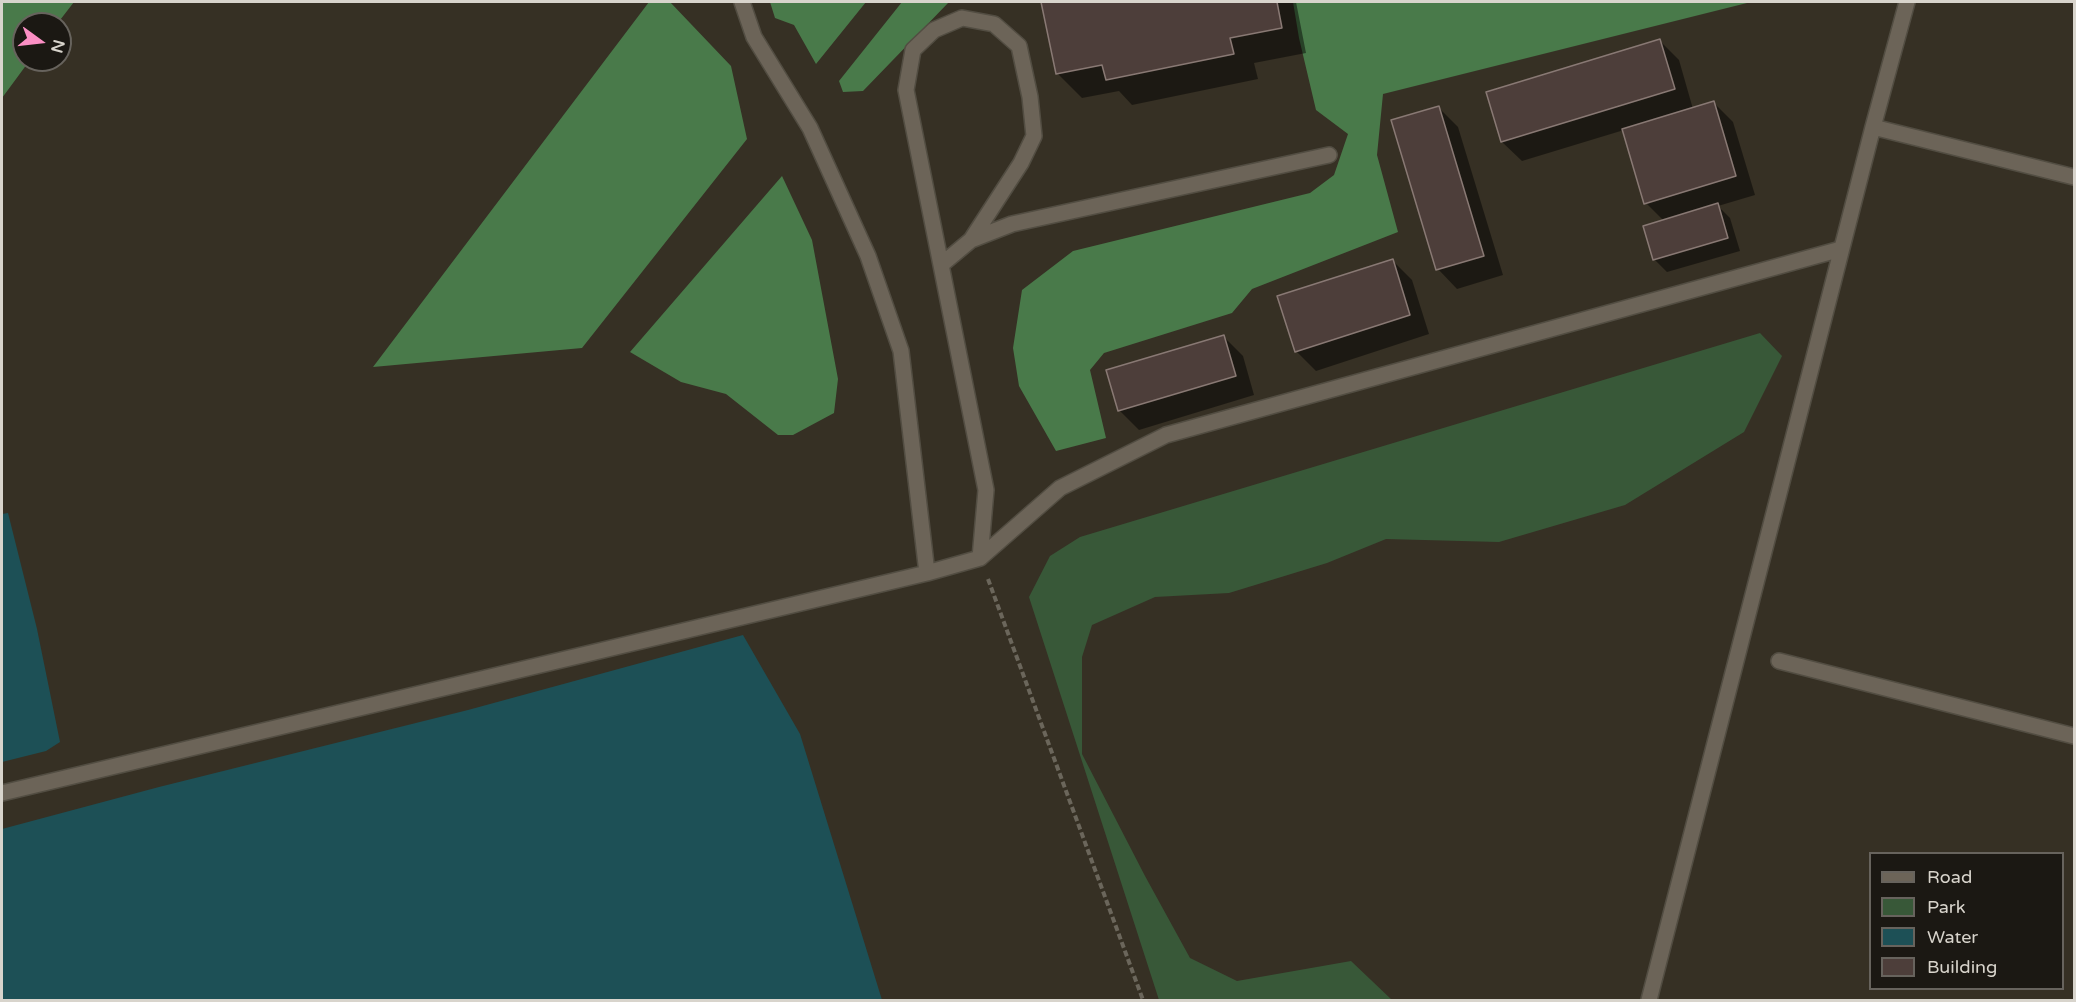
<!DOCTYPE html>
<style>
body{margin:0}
#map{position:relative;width:2076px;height:1002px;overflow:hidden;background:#363024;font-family:"Varela Round",sans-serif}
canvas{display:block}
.frame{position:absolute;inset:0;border:3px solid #d8d4cc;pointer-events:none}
.legend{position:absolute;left:1869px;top:852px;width:195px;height:138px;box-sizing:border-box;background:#1b1813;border:2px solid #67635d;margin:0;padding:8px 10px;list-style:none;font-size:18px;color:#d8d4cc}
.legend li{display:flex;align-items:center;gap:12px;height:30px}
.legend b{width:30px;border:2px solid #67635d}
.north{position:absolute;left:12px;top:12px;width:60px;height:60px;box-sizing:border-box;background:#1b1813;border:2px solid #67635d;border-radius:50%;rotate:105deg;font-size:16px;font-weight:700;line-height:24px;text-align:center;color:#d8d4cc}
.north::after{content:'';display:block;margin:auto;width:21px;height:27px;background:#fb8fc4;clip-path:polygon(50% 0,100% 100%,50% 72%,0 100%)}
</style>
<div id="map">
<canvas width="2076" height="1002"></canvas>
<div class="frame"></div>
<ul class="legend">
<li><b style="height:8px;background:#6c6458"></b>Road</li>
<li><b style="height:16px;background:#385838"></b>Park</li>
<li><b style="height:16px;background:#1d5056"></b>Water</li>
<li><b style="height:16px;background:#4d3e3a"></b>Building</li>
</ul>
<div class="north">N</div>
</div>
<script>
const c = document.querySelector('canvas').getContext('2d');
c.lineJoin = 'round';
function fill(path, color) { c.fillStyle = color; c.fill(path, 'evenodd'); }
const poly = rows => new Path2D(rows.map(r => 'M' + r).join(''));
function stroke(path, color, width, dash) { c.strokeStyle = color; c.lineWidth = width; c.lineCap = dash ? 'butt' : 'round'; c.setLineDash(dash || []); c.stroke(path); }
const green = poly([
 [1760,333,1782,356,1744,432,1625,505,1499,542,1386,539,1327,563,1229,593,1155,597,1092,625,1082,657,1082,754,1145,876,1190,958,1237,981,1351,961,1392,1000,1159,1000,1029,597,1050,556,1080,537]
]);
const forest = poly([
 [2,2,74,2,57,24,24,24,24,60,30,60,2,98],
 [649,2,670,2,731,66,747,139,582,348,373,367],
 [770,2,866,2,816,64,794,25,775,18],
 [902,2,949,2,863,91,843,92,839,81],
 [1293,2,1751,2,1383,94,1377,155,1398,232,1252,289,1232,313,1104,353,1090,370,1106,438,1056,451,1019,386,1013,348,1022,290,1073,251,1310,193,1334,175,1348,134,1316,110,1299,38],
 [782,176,812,240,838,379,834,413,793,435,778,435,726,394,681,382,630,352]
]);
const water = poly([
 [8,513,37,629,60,742,46,751,2,762,2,514],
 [743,635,800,734,882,1000,2,1000,2,829,159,787,468,710]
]);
const shadow = poly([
 [1043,2,1296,2,1306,53,1254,63,1258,79,1132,105,1119,91,1082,98,1057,73],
 [1660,41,1679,60,1693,109,1714,103,1733,122,1755,195,1718,206,1730,218,1740,251,1667,272,1654,259,1664,221,1646,203,1624,130,1522,161,1502,142],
 [1439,108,1458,127,1503,275,1457,289,1438,269],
 [1392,260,1412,280,1429,334,1316,371,1296,351],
 [1223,336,1243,356,1254,395,1139,430,1120,411,1108,371]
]);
const building = poly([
 [1041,2,1277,2,1282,28,1230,38,1234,54,1106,80,1102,65,1056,74,1041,2],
 [1660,39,1675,89,1501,142,1486,92,1660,39],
 [1714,101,1736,176,1644,204,1622,129,1714,101],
 [1439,106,1484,256,1436,270,1391,120,1439,106],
 [1718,203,1728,238,1653,260,1643,226,1718,203],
 [1393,259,1410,315,1295,352,1277,296,1393,259],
 [1224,335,1236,376,1118,411,1106,370,1224,335]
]);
const path = poly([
 [988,579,1143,1000]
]);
const minor = poly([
 [742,2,754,37,810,128,868,256,901,351,927,573],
 [1873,127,2074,177],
 [941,265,971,240,1012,224,1329,155],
 [980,558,1060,488,1166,435,1841,249],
 [1779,661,2074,736],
 [2,793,927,573,980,558,986,490,906,90,913,50,934,30,962,18,994,24,1019,46,1030,97,1034,136,1021,163,971,240],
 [1649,1000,1873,127,1907,2]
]);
fill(green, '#385838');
fill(forest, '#497a4a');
fill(water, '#1d5056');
fill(shadow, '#0007');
fill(building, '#4d3e3a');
stroke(building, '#897974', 1.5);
stroke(minor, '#524d42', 18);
stroke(path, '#6b665b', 4, [6, 3]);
stroke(minor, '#6c6458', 15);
</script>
